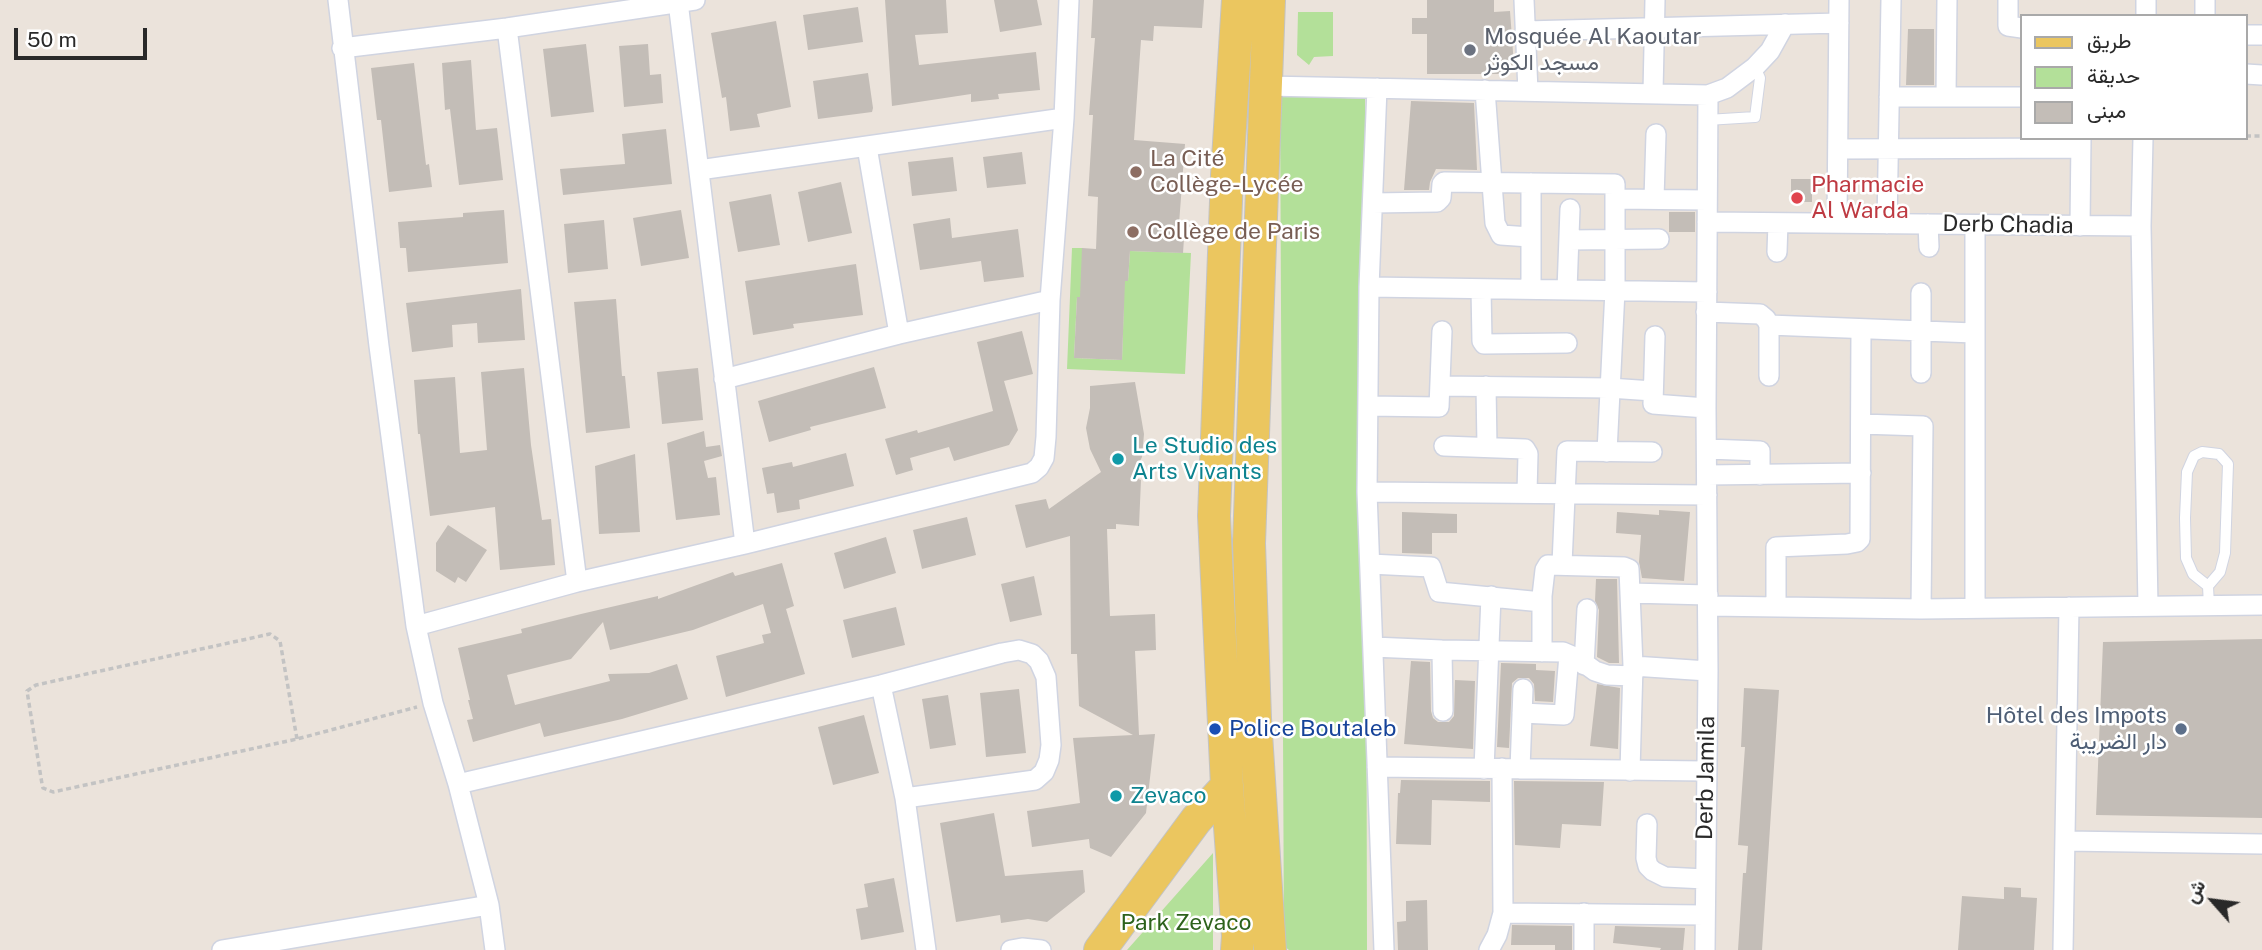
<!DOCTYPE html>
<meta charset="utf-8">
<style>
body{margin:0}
#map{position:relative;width:2262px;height:950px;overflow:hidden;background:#ebe3db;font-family:"Public Sans",Vazirmatn,sans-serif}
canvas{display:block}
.legend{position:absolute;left:2020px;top:14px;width:228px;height:126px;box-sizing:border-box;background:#fff;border:2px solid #a9a9a9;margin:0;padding:9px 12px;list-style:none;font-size:21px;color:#292929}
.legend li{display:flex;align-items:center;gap:14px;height:35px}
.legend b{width:35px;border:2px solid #a9a9a9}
.north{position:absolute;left:2178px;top:866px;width:70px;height:70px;-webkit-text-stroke:5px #fff;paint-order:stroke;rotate:298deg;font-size:19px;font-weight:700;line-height:28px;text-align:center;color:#292929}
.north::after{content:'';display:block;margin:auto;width:24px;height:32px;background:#292929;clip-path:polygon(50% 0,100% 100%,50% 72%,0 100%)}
.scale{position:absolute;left:14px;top:28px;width:133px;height:32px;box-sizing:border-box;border:4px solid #292929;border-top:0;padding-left:9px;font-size:21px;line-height:24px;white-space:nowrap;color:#292929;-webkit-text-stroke:5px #fff;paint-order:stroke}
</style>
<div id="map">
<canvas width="2262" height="950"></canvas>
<ul class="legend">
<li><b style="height:9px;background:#ebc65f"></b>طريق</li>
<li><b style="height:19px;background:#b3e099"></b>حديقة</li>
<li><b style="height:19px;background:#c3bdb7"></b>مبنى</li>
</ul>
<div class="north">ش</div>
<div class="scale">50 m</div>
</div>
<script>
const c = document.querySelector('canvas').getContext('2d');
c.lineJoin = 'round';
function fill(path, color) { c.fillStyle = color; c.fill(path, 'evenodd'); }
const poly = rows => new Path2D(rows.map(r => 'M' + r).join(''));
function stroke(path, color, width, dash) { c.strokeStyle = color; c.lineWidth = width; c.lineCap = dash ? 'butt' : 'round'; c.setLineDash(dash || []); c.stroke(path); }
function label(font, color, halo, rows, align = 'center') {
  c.font = font + ' "Public Sans",Vazirmatn,sans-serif'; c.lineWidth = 5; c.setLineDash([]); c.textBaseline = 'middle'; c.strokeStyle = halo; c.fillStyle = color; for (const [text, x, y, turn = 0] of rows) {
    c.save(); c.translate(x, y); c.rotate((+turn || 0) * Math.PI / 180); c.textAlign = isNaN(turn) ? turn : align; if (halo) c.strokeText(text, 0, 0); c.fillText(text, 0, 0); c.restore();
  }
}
const green = poly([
 [1298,12,1333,12,1333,56,1314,57,1309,65,1297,55],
 [1280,95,1365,99,1367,950,1289,950,1284,946],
 [1072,248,1082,248,1128,281,1130,251,1191,253,1185,374,1067,369],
 [1077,297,1124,299,1122,360,1074,358],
 [1213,853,1213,950,1127,950]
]);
const building = poly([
 [885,0,946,0,948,33,915,35,919,65,1036,52,1040,90,998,94,999,99,971,102,971,94,892,106],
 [994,0,1037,0,1042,25,1000,32],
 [1093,0,1204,0,1202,28,1154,26,1153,41,1141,40,1134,140,1185,144,1179,224,1185,224,1183,253,1130,251,1128,281,1125,281,1122,360,1074,358,1077,297,1080,297,1082,248,1096,249,1098,197,1088,196,1093,115,1089,115,1095,38,1091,38],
 [1427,0,1494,0,1494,12,1510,11,1514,66,1508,74,1427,74,1427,34,1412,34,1412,18,1427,18],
 [858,7,863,42,808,50,803,15],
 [776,21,791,107,757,114,760,127,730,131,726,97,722,98,711,33],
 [1908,29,1934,29,1934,85,1906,85],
 [586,44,594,112,551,117,543,49],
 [648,44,650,75,661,74,663,103,624,107,619,46],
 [471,60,476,130,497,128,503,180,459,185,450,109,445,110,442,63],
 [414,63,426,165,429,164,432,187,389,192,381,120,377,120,371,68],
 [868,73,873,108,872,112,818,119,813,81],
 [1411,101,1474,103,1477,170,1436,169,1430,182,1429,190,1404,190],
 [666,129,672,184,563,195,560,169,625,164,622,134],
 [1022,152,1026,184,987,188,983,157],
 [953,157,957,191,912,196,908,162],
 [1791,179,1812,179,1812,202,1791,202],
 [841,182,852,233,808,242,798,192],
 [771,194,780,245,738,252,729,202],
 [504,210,508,263,408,272,406,248,400,248,398,222,463,217,463,213],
 [681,210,689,258,641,266,633,218],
 [1669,212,1695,212,1695,232,1669,232],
 [950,218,952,238,1018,229,1024,277,984,282,981,261,920,270,913,224],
 [604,220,608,269,568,273,564,224],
 [856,264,863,315,793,324,794,328,753,335,745,281],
 [521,289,525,340,478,343,477,323,452,325,453,347,412,352,406,303],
 [616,299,622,376,625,376,630,428,586,433,574,302],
 [1022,331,1033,374,1004,381,1018,430,1009,445,954,461,949,447,910,458,913,470,896,475,885,439,917,430,918,433,993,411,977,342],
 [874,367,886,408,810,427,811,430,769,442,758,401],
 [524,368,531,445,542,520,551,519,555,565,500,570,495,507,430,516,420,434,418,434,414,380,455,377,460,453,487,450,481,372],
 [698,368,703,420,662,424,657,372],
 [1135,382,1144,434,1142,457,1138,465,1138,479,1141,480,1139,526,1116,524,1116,529,1107,529,1110,616,1155,614,1156,650,1135,651,1139,735,1155,734,1146,813,1111,857,1090,848,1089,839,1032,847,1027,811,1080,803,1073,738,1133,735,1079,706,1077,654,1071,654,1070,536,1026,548,1015,505,1046,499,1049,509,1101,472,1090,449,1086,428,1090,408,1090,386],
 [704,431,706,447,720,445,722,456,704,461,708,478,716,477,720,515,676,520,667,443],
 [846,453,854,486,799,500,800,509,777,513,774,493,767,494,762,468,792,462,793,467],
 [635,454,640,532,599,534,595,466],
 [1659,510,1690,512,1684,581,1642,578,1639,562,1641,535,1616,533,1617,512,1659,515],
 [1402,512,1457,514,1457,533,1432,533,1432,554,1402,553],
 [967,517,976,555,922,569,913,530],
 [448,525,487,550,466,582,458,577,455,583,436,571,436,543],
 [886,537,896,573,844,589,834,553],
 [782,563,794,606,786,609,805,674,726,697,716,656,764,643,762,635,771,633,763,604,693,630,610,650,603,622,571,659,507,675,515,705,610,681,608,674,649,673,677,664,688,699,622,719,544,737,540,723,473,742,467,720,473,719,468,700,470,700,458,648,522,633,521,629,581,614,658,596,658,599,733,572,735,576],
 [1034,576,1042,615,1010,622,1001,584],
 [1596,579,1617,579,1619,663,1609,663,1597,657,1599,610,1595,601],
 [896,607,905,645,852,658,843,620],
 [2262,639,2262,818,2096,815,2103,642],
 [1411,661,1430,662,1431,711,1433,718,1438,722,1449,722,1454,716,1455,680,1475,681,1473,749,1404,744],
 [1501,663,1536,664,1536,670,1555,671,1553,702,1535,701,1534,684,1529,678,1518,678,1512,683,1509,748,1497,747],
 [1597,684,1620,688,1618,749,1590,746],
 [1744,688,1779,690,1762,950,1738,950,1743,873,1746,873,1748,846,1738,845,1745,747,1741,747],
 [1019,689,1026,753,986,757,980,693],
 [948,695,956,745,930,749,922,699],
 [864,715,879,773,833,785,818,727],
 [1401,780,1490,781,1490,802,1432,800,1431,845,1396,844,1398,793,1400,793],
 [1514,781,1604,782,1601,826,1562,824,1560,848,1515,845],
 [994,813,1005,876,1083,870,1085,892,1047,922,1028,919,1001,923,1000,915,956,922,940,823],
 [894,878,904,932,861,940,856,909,868,907,864,884],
 [2004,887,2021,888,2021,897,2037,898,2034,950,1958,950,1962,896,2004,899],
 [1427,900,1428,950,1398,950,1397,922,1406,921,1406,901],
 [1512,925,1572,926,1572,950,1555,950,1555,945,1511,945],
 [1615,926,1685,928,1683,950,1660,950,1661,948,1613,943]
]);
const path = poly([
 [2246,136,2262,136],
 [297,739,280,641,270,634,36,685,27,691,42,784,43,788,53,792,297,739,417,707]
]);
const service = poly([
 [1707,120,1755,117,1760,78,1755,67],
 [2208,586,2193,574,2186,558,2185,518,2187,472,2194,456,2202,452,2219,454,2228,464,2225,553,2220,572,2208,586,2209,606]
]);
const minor = poly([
 [338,0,379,346,416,626,433,703,458,784,881,685,1002,653,1019,650,1032,654,1039,661,1046,677,1051,745,1049,760,1044,772,1035,780,905,798],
 [1524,0,1528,91],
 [2008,0,2008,26,2022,28],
 [678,2,745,544],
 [2146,16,2146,0],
 [2205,16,2205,0],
 [507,28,577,582],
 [1525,31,1839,23],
 [2246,35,2262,35],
 [342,48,507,28,695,0],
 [2246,74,2262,75],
 [1266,86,1708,95,1727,88,1755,67,1770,51,1785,24],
 [1377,88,1369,287,1367,492,1384,950],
 [1485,90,1495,223,1501,235,1530,237],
 [1653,93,1655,0],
 [1889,97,2022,97],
 [1946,97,1947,0],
 [2143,138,2141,226,2148,606],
 [867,147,899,334],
 [1838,149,2081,148],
 [699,170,1064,118],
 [1615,199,1707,200],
 [1654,199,1656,134],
 [1373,203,1437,202,1441,198,1442,184,1444,182,1615,184,1615,290,1607,452],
 [1707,222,2141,226],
 [1837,223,1839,0],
 [1887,224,1891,0],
 [1928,224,1929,247],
 [2080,226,2081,138],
 [1569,240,1659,239],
 [1777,252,1778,223],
 [1369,287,1707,292],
 [1481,289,1482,341,1484,344,1567,343],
 [1531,289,1531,183],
 [1567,290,1570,209],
 [1706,312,1760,314,1766,319,1769,325,1769,376],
 [1769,325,1974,333],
 [1655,336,1653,404,1706,408],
 [1921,373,1921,293],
 [724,379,899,334,1050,300],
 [1441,386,1609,388,1653,391],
 [1486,386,1487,446],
 [1368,406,1439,407,1442,331],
 [1861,424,1923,426,1921,609],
 [1444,446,1525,449,1528,454,1527,493],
 [1708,449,1760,451,1760,475],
 [1707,475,1861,473],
 [1367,492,1707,495],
 [1370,564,1431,567,1439,592,1542,602],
 [1562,564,1567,451,1652,452],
 [1630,593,1708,595],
 [1776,605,1776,547,1847,544,1857,542,1860,539,1861,329],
 [1708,606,1921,609,2262,605],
 [1975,608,1975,225],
 [416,626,577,582,745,544,1032,473,1039,467,1044,458,1046,437,1050,300,1064,118,1069,0],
 [1373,647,1442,650,1563,652,1577,658,1595,671,1607,675,1633,676],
 [1442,650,1443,711],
 [1542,652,1542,596,1545,570,1548,565,1624,567,1629,569,1633,666,1630,771],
 [1584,665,1587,609],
 [1633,666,1708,671],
 [881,685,905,798,926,950],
 [1522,713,1564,715,1569,655],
 [1377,767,1705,771],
 [1484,769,1491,596],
 [1520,769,1523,689],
 [458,784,489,905,495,950],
 [1647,824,1646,858,1648,866,1653,871,1665,877,1705,879],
 [2066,841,2262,844],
 [1503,913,1705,915],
 [1584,913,1584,950],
 [222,950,489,905],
 [1011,950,1022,948,1041,950],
 [1489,950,1497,935,1503,913,1502,768],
 [1705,950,1708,671,1706,408,1708,95],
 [2063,950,2069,607]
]);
const primary = poly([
 [1269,0,1249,543,1255,718,1270,950],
 [1100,950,1196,820,1227,786],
 [1237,950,1238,936,1227,786,1214,516,1227,175,1238,0]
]);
const markers = [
 [1470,50,7,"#6b7280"],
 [1136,172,7,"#8d6e63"],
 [1797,198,7,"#e0444e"],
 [1133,232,7,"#8d6e63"],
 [1118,459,7,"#0f9aa8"],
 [1215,729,7,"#1a4fb4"],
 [2181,729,7,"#5c6f8a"],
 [1116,796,7,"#0f9aa8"]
];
const worshipNames = [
 ["Mosquée Al Kaoutar",1484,37],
 ["مسجد الكوثر",1484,63]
];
const educationNames = [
 ["La Cité",1150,159],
 ["Collège-Lycée",1150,185],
 ["Collège de Paris",1147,232]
];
const healthNames = [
 ["Pharmacie",1811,185],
 ["Al Warda",1811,211]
];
const streetNames = [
 ["Derb Chadia",2008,225,1],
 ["Derb Jamila",1706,778,-89]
];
const cultureNames = [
 ["Le Studio des",1132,446],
 ["Arts Vivants",1132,472],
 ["Zevaco",1130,796]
];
const serviceNames = [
 ["Hôtel des Impots",2167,716],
 ["دار الضريبة",2167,742]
];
const transitNames = [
 ["Police Boutaleb",1229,729]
];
const parkNames = [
 ["Park Zevaco",1186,923]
];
fill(green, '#b3e099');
fill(building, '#c3bdb7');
stroke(service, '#d0d4e1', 12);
stroke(minor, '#d0d4e1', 22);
stroke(primary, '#c3c3c3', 34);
stroke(path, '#c3c3c3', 3.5, [5, 3.5]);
stroke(service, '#fff', 10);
stroke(minor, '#fff', 19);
stroke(primary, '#ebc65f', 32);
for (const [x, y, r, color] of markers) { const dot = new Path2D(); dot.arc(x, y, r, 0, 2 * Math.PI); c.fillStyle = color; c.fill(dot); stroke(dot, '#fff', 2.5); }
label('23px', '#5b616d', '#fff', worshipNames, 'left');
label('23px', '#785e54', '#fff', educationNames, 'left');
label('23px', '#be3a42', '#fff', healthNames, 'left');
label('23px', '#292929', '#fff', streetNames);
label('23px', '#0d838f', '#fff', cultureNames, 'left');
label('23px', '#4e5e75', '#fff', serviceNames, 'right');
label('23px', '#164399', '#fff', transitNames, 'left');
label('23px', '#2d621c', '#fff', parkNames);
</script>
